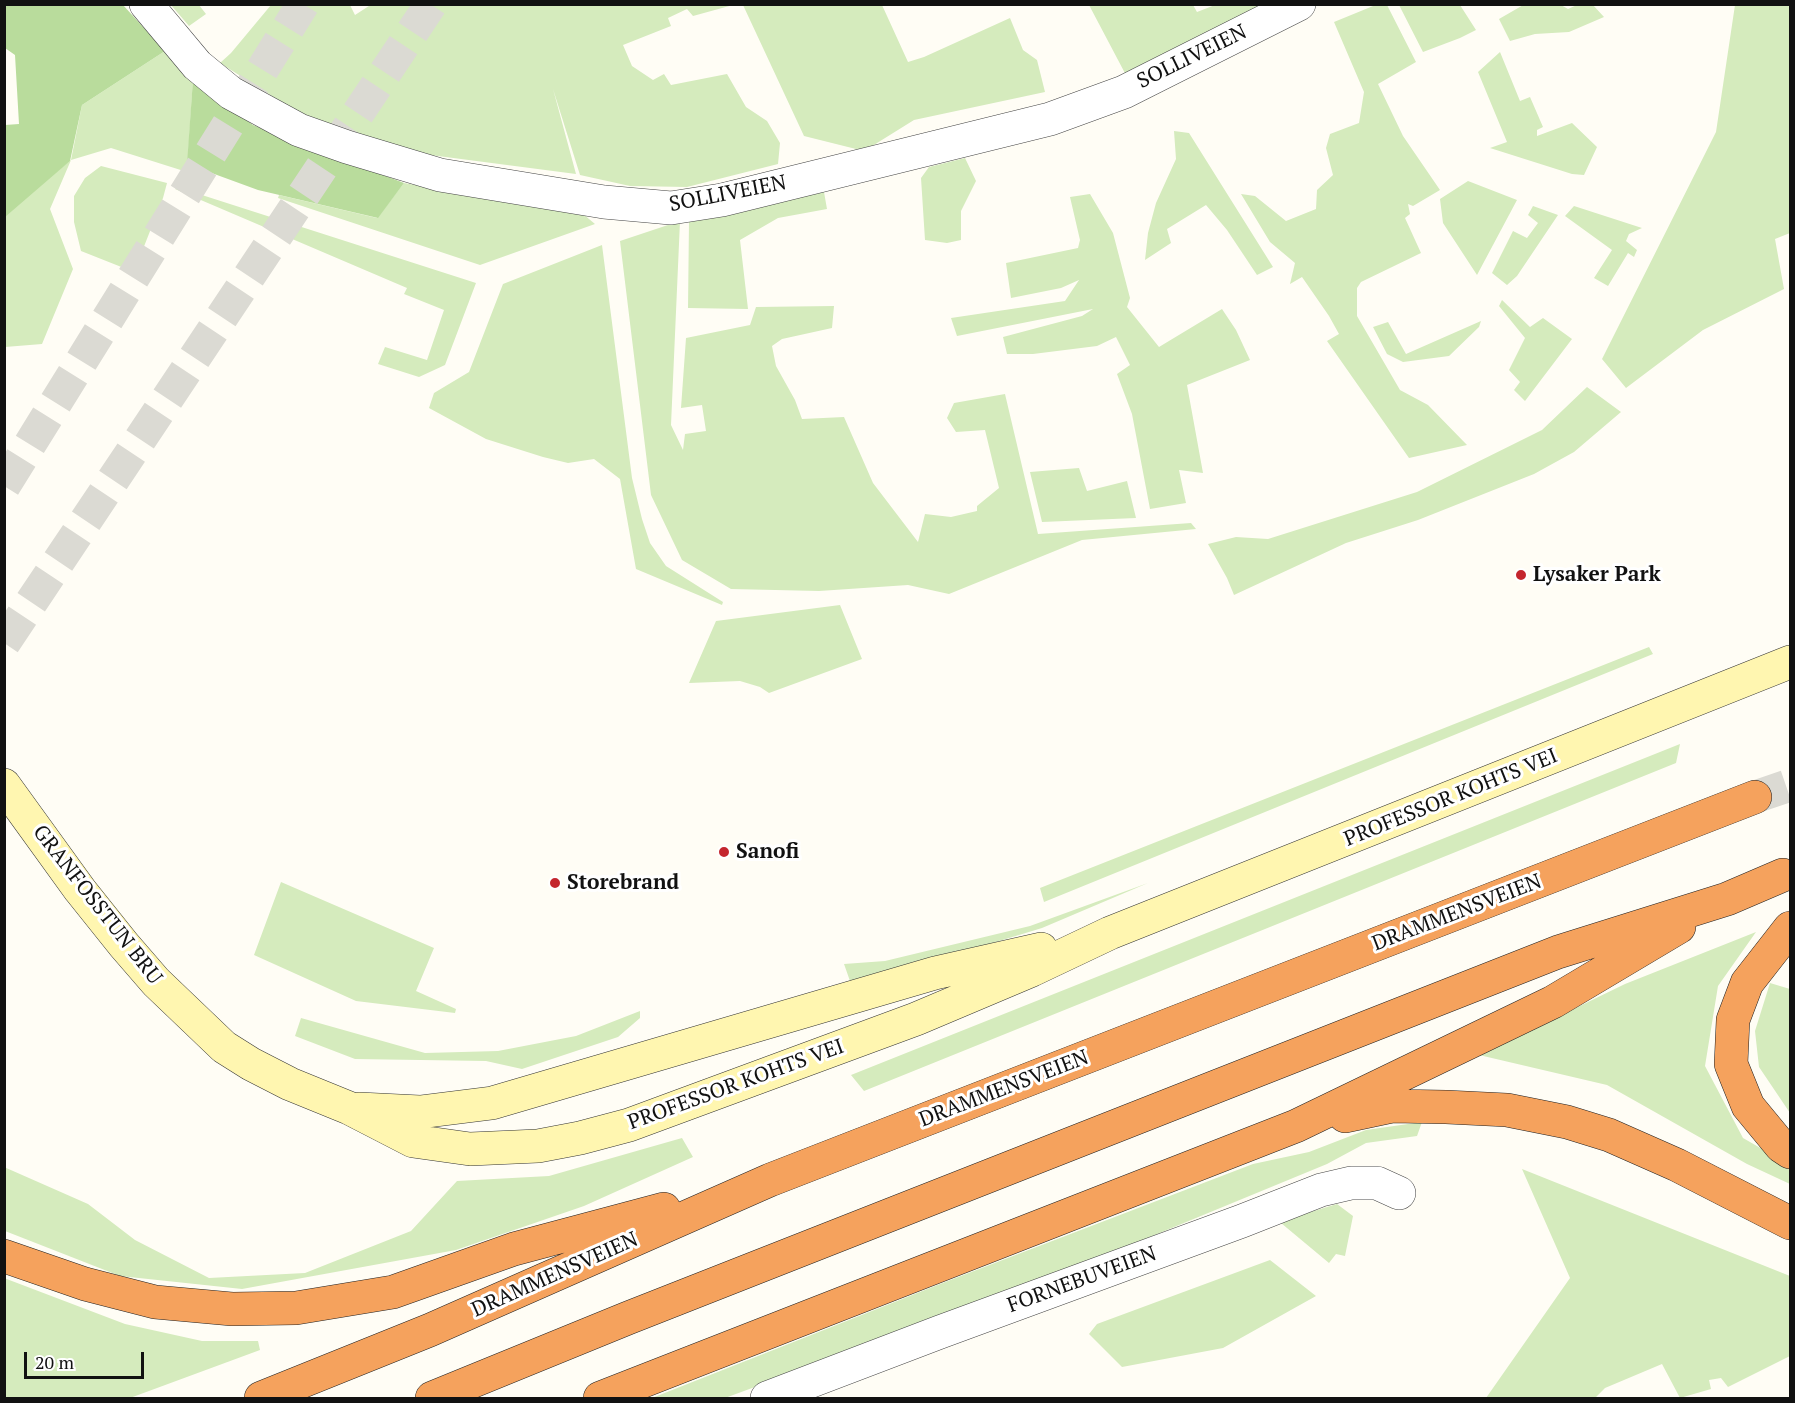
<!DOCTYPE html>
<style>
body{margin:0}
#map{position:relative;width:1795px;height:1403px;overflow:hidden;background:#fffdf5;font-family:"PT Serif",serif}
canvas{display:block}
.frame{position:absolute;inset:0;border:6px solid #111;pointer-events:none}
.scale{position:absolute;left:24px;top:1352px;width:120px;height:27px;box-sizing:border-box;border:3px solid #111;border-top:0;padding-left:8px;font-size:18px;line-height:21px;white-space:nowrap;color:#111;-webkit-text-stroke:4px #fff;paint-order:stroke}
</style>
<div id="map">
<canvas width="1795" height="1403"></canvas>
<div class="frame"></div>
<div class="scale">20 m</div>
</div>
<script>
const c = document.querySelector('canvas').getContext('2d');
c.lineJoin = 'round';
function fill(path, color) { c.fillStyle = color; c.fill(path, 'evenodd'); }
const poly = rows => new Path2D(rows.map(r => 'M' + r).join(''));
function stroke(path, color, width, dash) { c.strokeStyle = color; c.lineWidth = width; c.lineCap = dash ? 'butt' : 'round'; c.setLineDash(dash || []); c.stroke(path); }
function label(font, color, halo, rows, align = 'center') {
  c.font = font + ' "PT Serif",serif'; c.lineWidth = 6; c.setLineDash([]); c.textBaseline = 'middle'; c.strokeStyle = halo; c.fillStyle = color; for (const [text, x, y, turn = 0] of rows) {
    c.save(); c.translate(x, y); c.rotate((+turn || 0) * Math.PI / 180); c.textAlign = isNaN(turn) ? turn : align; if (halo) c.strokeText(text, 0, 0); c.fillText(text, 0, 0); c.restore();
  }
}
const green = poly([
 [372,4,733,5,693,16,687,9,668,18,671,26,623,45,632,66,653,80,664,74,671,85,727,74,746,107,767,121,780,143,778,164,687,187,630,186,580,175,553,89,576,174,415,153,316,124,220,63,231,53,271,5,350,5,355,15],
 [1378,4,1387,5,1416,62,1378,84,1403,136,1440,190,1413,206,1408,204,1410,214,1405,218,1421,253,1361,282,1357,288,1357,316,1400,390,1428,405,1467,445,1409,458,1327,341,1339,334,1329,316,1302,277,1290,284,1295,263,1270,242,1241,194,1255,196,1286,221,1316,209,1317,190,1333,175,1326,148,1330,134,1359,123,1364,92,1334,22],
 [1525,4,1561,5,1568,9,1577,5,1593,5,1604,17,1569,32,1535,34,1510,41,1499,19],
 [171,5,199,5,206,14,189,26],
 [743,5,882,5,908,62,924,57,1010,18,1023,50,1037,60,1045,92,914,120,861,153,860,150,804,136],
 [1089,5,1193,5,1197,12,1215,5,1273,5,1127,77],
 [1399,5,1460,5,1476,30,1460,38,1423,52],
 [1735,5,1790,5,1790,233,1775,239,1784,289,1703,330,1626,388,1602,359,1716,132],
 [165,51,193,79,187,172,111,148,71,160,50,209,73,269,42,344,5,347,5,213,71,160,82,105],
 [1500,52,1520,101,1530,97,1543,127,1537,130,1537,136,1572,123,1597,147,1584,175,1572,174,1490,148,1507,142,1478,72],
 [1174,131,1189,133,1273,267,1257,275,1227,230,1206,205,1167,229,1171,243,1145,260,1148,233,1156,203,1176,159],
 [965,158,976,181,961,211,961,240,947,243,925,240,921,178,929,167],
 [101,166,167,183,163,198,134,272,81,251,74,222,74,196,85,178],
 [1468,181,1517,200,1477,275,1443,223,1440,199],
 [404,183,583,214,595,224,480,265,278,198,279,195,377,218],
 [177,187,476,283,445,365,419,377,378,364,385,347,427,360,444,310,404,294,407,288,175,189],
 [824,192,827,209,778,218,740,240,748,309,688,308,689,221],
 [1090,194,1113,233,1130,298,1127,307,1159,347,1222,309,1236,330,1250,360,1187,385,1203,473,1179,470,1186,503,1150,509,1132,414,1117,374,1130,365,1116,337,1097,346,1033,354,1007,354,1003,337,1082,316,1093,309,957,336,951,318,1065,301,1079,280,1061,288,1011,298,1006,263,1078,248,1080,240,1070,197],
 [1533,206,1558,215,1517,276,1507,285,1492,273,1513,231,1527,238,1538,223,1528,215],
 [1574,206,1642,228,1629,234,1626,241,1637,250,1634,257,1628,253,1608,286,1594,278,1612,250,1565,216],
 [680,221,671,425,683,450,685,434,706,431,702,405,681,408,686,338,750,325,756,307,834,306,832,328,782,339,772,346,776,366,795,400,802,419,844,417,873,483,918,542,925,514,951,517,977,511,977,506,999,488,985,430,956,432,947,418,954,403,1005,394,1038,534,1191,523,1196,529,1082,540,949,594,908,585,819,591,731,589,682,560,651,495,620,241],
 [602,245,632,478,642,519,650,543,666,566,723,602,722,605,636,569,620,479,594,459,568,463,543,457,486,439,429,408,434,393,469,372,503,284],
 [1502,300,1530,327,1543,318,1572,339,1525,401,1514,390,1520,382,1509,370,1525,338,1499,306],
 [1481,321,1479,327,1449,356,1403,362,1387,354,1373,327,1388,322,1406,354],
 [1587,387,1621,412,1574,452,1534,474,1418,520,1346,543,1234,595,1227,578,1208,544,1236,537,1268,539,1417,492,1542,430],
 [1079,468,1087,491,1127,481,1136,518,1042,522,1030,472],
 [840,605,862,659,769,693,760,687,740,681,689,683,716,621],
 [1649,647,1653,654,1044,902,1040,888],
 [1680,744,1676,763,864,1091,851,1075],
 [281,882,434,948,416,991,456,1009,455,1013,356,1001,254,955],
 [1148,883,1042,928,973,949,850,981,844,964,885,961,1030,926],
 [1756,932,1718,986,1705,1066,1743,1138,1790,1165,1790,1184,1747,1164,1607,1085,1479,1055,1625,984],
 [1770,983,1790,989,1790,1113,1759,1067,1755,1031],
 [640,1011,640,1018,618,1037,522,1069,486,1061,355,1059,295,1036,301,1018,425,1053,498,1051,576,1036],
 [1422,1122,1417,1136,1366,1143,1327,1164,1048,1279,725,1398,652,1398,940,1284,1253,1164,1309,1152,1366,1130],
 [682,1138,693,1157,584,1206,456,1250,242,1289,120,1276,5,1231,4,1167,88,1204,135,1240,209,1278,305,1273,411,1231,457,1181,549,1176],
 [1522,1169,1790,1276,1790,1356,1728,1387,1721,1378,1709,1380,1711,1389,1680,1398,1662,1364,1605,1388,1595,1398,1486,1398,1570,1278],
 [1337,1204,1353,1216,1345,1256,1336,1254,1329,1263,1281,1223,1284,1220],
 [1270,1260,1316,1296,1223,1348,1122,1367,1089,1334,1097,1324],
 [4,1278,125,1324,202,1341,258,1341,260,1350,130,1398,5,1398]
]);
const forest = poly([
 [5,5,123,5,165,51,82,105,70,161,5,217,5,125,19,124,15,55,5,48],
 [193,79,253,125,404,183,378,218,258,190,187,164]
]);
const highwayTunnel = poly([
 [4,486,303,4],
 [4,643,431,4],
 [1755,797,1790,785]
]);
const street = poly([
 [146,4,197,65,231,93,299,130,347,147,440,175,604,202,671,208,722,200,1050,119,1124,92,1299,4],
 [767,1398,940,1332,1242,1221,1321,1190,1351,1183,1377,1183,1399,1193]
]);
const secondary = poly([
 [4,785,80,890,124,945,156,982,224,1047,251,1064,290,1084,349,1108,413,1141,470,1149,538,1146,580,1138,629,1125,916,1019,1032,970,1110,933,1790,662],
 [359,1109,420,1112,492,1103,935,973,1041,949]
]);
const highway = poly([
 [1790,928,1747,983,1733,1020,1731,1064,1748,1106,1781,1146,1790,1152],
 [1345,1116,1392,1106,1446,1107,1507,1110,1567,1122,1609,1135,1677,1165,1790,1223],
 [4,1256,85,1284,155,1302,232,1309,296,1308,393,1292,514,1249,664,1209],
 [261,1398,430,1330,770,1180,1755,797],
 [432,1398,628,1318,1558,952,1727,899,1783,875],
 [600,1398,1296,1126,1553,1002,1679,927]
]);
const markers = [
 [1521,575,6,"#c4262e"],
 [724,852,6,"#c4262e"],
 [555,883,6,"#c4262e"]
];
const streetNames = [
 ["SOLLIVEIEN",1192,57,-26],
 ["SOLLIVEIEN",728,194,-11],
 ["PROFESSOR KOHTS VEI",1451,798,-22],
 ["GRANFOSSTUN BRU",97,905,52],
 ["DRAMMENSVEIEN",1457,913,-21],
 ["PROFESSOR KOHTS VEI",736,1085,-20],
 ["DRAMMENSVEIEN",1004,1089,-21],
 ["DRAMMENSVEIEN",555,1275,-24],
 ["FORNEBUVEIEN",1082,1280,-20]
];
const poiNames = [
 ["Lysaker Park",1533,575],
 ["Sanofi",736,852],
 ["Storebrand",567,883]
];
fill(green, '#d5ebbd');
fill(forest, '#b9dc9c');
stroke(highwayTunnel, '#dbdad3', 33, [33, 16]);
stroke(street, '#444', 34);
stroke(secondary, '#333', 34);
stroke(highway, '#222', 34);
stroke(street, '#fff', 33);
stroke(secondary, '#fff6b0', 33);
stroke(highway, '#f5a25d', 33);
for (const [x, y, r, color] of markers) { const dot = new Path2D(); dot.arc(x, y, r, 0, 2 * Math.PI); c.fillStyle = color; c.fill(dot); stroke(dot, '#fff', 2); }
label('21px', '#111', '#fff', streetNames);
label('bold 21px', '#111', '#fff', poiNames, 'left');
</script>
